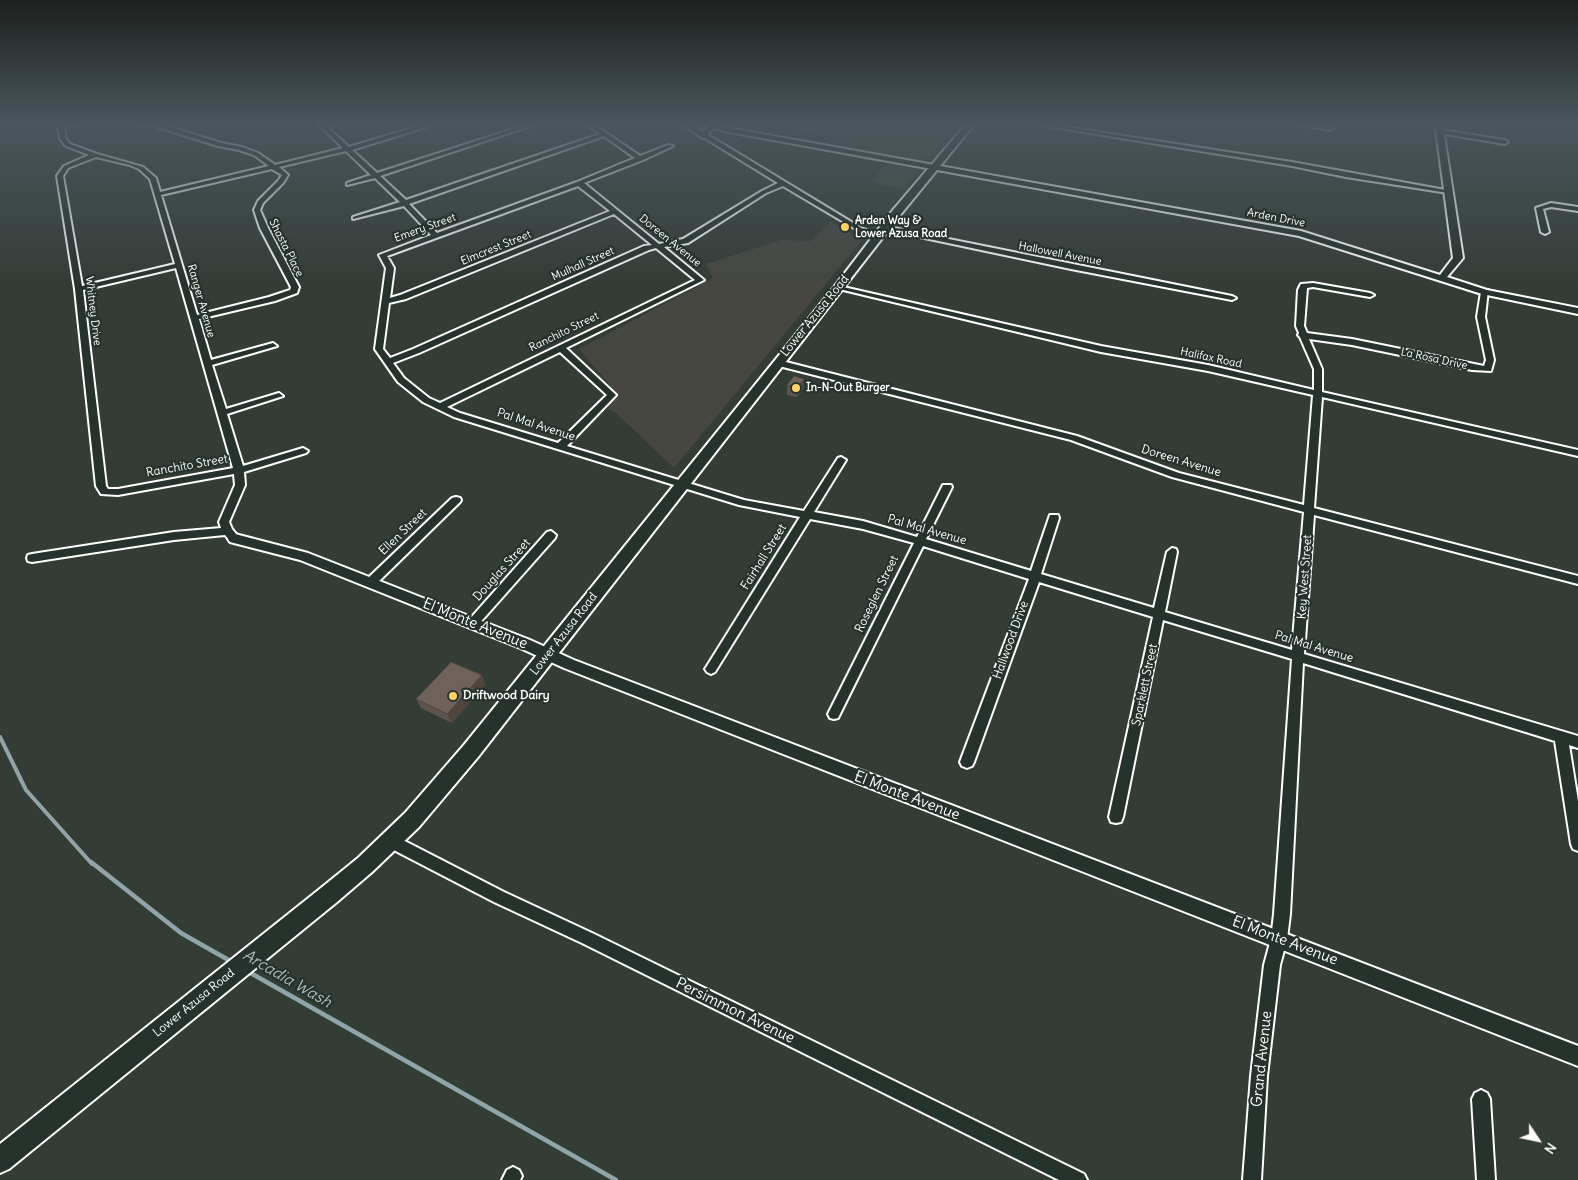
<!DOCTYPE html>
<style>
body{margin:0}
#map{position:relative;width:1578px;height:1180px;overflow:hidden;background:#343c36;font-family:Delius,sans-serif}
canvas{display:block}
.north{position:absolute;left:1513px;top:1115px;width:50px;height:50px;-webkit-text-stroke:4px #26332d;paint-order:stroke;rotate:124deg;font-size:14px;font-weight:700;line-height:20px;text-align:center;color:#fff}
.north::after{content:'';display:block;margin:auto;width:18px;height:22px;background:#fff;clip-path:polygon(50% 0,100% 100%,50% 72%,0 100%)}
</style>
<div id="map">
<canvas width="1578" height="1180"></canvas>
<div class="north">N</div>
</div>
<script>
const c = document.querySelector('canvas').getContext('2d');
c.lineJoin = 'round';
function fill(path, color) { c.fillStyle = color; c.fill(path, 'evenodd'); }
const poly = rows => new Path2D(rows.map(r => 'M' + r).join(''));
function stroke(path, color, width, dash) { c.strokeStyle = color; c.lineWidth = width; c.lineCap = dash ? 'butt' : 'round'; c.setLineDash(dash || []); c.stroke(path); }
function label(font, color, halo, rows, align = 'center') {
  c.font = font + ' Delius,sans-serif'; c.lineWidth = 4.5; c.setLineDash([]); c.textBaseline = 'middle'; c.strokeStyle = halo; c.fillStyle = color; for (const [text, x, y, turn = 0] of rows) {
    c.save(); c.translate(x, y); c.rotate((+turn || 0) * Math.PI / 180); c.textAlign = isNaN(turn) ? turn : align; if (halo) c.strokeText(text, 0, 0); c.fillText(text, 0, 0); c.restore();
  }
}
const built = poly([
 [698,122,959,122,931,157,924,160,842,146,848,139,772,125,753,130,734,126,715,126],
 [886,164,915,169,918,172,904,189,870,182],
 [831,222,862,240,674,468,615,412,608,409,615,391,579,349,713,278,706,264,781,240,811,241]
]);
const streamFar1 = poly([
 [0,737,26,790,92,864]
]);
const stream = poly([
 [91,862,181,933,232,962],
 [247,971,616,1180]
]);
const minor = poly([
 [57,122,63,122,63,124,87,122,84,124,64,127,66,139,70,144,97,154,143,167,156,178,160,192,269,166,254,155,239,150,218,146,154,126,136,124,133,122,155,122,221,143,242,147,258,153,275,165,343,148,316,122,322,122,324,124,341,122,327,127,349,147,432,122,440,122,439,123,352,150,377,173,535,122,542,122,380,176,406,200,600,134,584,122,590,122,640,156,668,145,673,146,643,160,584,183,659,244,683,239,762,191,778,183,703,137,704,130,713,125,717,125,717,127,709,132,708,135,863,229,883,236,879,238,859,231,783,186,766,193,688,243,664,247,704,280,566,348,616,395,567,446,744,500,804,511,838,458,841,457,846,460,814,512,863,521,917,537,943,485,951,485,952,487,926,539,1031,571,1049,518,1050,515,1058,515,1059,518,1041,574,1154,608,1167,552,1172,548,1176,549,1177,552,1165,612,1292,650,1304,512,1172,477,1071,440,775,365,774,363,778,360,1077,436,1179,473,1304,505,1313,395,1208,371,1101,352,835,288,839,286,1101,346,1208,365,1314,390,1314,369,1300,337,1298,335,1299,333,1296,326,1298,290,1301,284,1313,283,1370,293,1374,295,1370,297,1313,287,1307,288,1304,326,1307,333,1352,339,1484,366,1486,360,1477,317,1481,292,1488,290,1485,317,1494,360,1491,371,1472,370,1352,345,1309,339,1322,369,1322,392,1578,450,1578,456,1322,397,1314,508,1578,576,1578,584,1314,515,1304,654,1578,736,1578,748,1569,745,1578,801,1578,851,1573,849,1571,844,1555,741,1303,663,1290,914,1287,939,1280,965,1267,1076,1261,1180,1243,1180,1251,1076,1264,965,1271,939,1274,914,1292,659,1163,620,1123,817,1121,822,1116,823,1111,822,1109,817,1153,617,1039,582,974,762,972,766,967,768,962,766,960,762,1029,579,923,546,838,718,834,719,830,718,828,714,914,543,863,529,810,519,715,672,711,674,707,672,705,669,707,666,800,517,739,505,454,417,423,402,398,382,375,349,386,268,379,255,431,235,404,206,353,219,353,217,400,202,375,178,347,185,347,183,371,175,346,151,279,167,288,175,283,183,263,203,260,210,268,228,299,287,297,293,275,301,199,319,211,360,273,343,277,346,212,365,226,409,279,393,283,396,227,414,243,466,303,448,308,451,306,453,244,472,245,485,229,522,232,529,240,539,239,542,231,542,225,535,174,540,32,562,28,561,27,558,28,555,32,554,174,532,221,528,219,522,235,485,234,474,118,495,101,494,96,486,75,289,57,176,64,166,89,155,66,146,60,139,57,122],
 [604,136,635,158,577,182,437,233,409,204,604,136],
 [96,157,130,165,139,169,150,179,175,264,82,286,63,176,68,168,96,157],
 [272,169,282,175,278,181,258,201,254,210,260,228,291,287,290,290,269,297,197,315,161,195,272,169],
 [578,186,610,211,400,295,390,298,394,268,387,256,578,186],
 [614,214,652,245,644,246,413,349,390,358,383,349,389,303,406,299,614,214],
 [656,248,695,280,440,403,429,398,404,378,393,363,419,353,649,250,656,248],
 [176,268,233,468,118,489,108,489,106,486,83,290,176,268],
 [560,352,607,395,558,443,460,413,447,407,560,352],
 [1023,122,1034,122,1292,162,1451,191,1448,193,1346,177,1292,166,1023,122],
 [1285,122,1297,122,1333,128,1330,130,1285,122],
 [1441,130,1505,140,1508,142,1505,144,1439,133,1438,132,1441,130],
 [1551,203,1578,207,1578,211,1551,207,1543,209,1549,232,1545,234,1541,232,1536,208,1551,203],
 [884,226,1232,296,1236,298,1232,300,1071,269,882,229,880,228,884,226],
 [456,497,460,498,461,500,460,502,374,586,366,586,364,583,366,580,452,498,456,497],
 [551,531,556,535,555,538,477,626,469,626,467,623,469,620,547,532,551,531],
 [391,834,504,892,592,933,1084,1174,1087,1180,1059,1180,582,943,494,902,386,846,384,841,386,836,391,834],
 [1481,1090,1487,1093,1490,1099,1495,1180,1477,1180,1472,1099,1475,1093,1481,1090],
 [513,1167,519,1170,522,1176,520,1180,502,1180,507,1170,513,1167]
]);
const tertiary = poly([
 [680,122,687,122,709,136,702,138,680,122],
 [694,122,705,122,729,128,1301,231,1440,275,1453,258,1435,122,1442,122,1463,258,1447,277,1487,290,1578,308,1578,314,1482,294,1299,236,729,132,694,122],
 [235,534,308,553,530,640,574,660,1578,1046,1578,1066,564,668,520,648,300,560,230,542,228,539,230,536,235,534]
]);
const secondary = poly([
 [968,122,976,122,901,214,478,757,419,827,372,872,337,902,9,1169,0,1173,0,1144,321,888,358,858,405,813,464,745,835,286,893,210,968,122]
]);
const wall = poly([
 [787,385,804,388,797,397,787,395],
 [486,684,452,723,421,708,416,699]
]);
const shadedWall = poly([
 [804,379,804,388,797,397,797,388],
 [482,675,486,684,452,723,447,714]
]);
const building = poly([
 [794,376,804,379,797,388,787,385,794,376],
 [451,662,482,675,447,714,416,699,451,662]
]);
const markers = [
 [845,227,5,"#ffd166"],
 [796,388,5,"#ffd166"],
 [453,696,5,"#ffd166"]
];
const farStreetnames = [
 ["Arden Drive",1276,218,11],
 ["Emery Street",425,228,-20],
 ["Doreen Avenue",670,241,39],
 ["Shasta Place",286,248,63],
 ["Elmcrest Street",496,248,-22],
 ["Hallowell Avenue",1060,254,11],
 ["Mulhall Street",583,264,-24],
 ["Ranger Avenue",201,301,74],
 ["Whitney Drive",93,311,83],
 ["Ranchito Street",564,332,-26],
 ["Halifax Road",1211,358,12],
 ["La Rosa Drive",1434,359,12]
];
const farPoinames = [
 ["Arden Way &",855,221],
 ["Lower Azusa Road",855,234],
 ["In-N-Out Burger",806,388]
];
const streetNames = [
 ["Lower Azusa Road",815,316,-51],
 ["Pal Mal Avenue",536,425,18],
 ["Doreen Avenue",1181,461,17],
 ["Ranchito Street",187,466,-10],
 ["Pal Mal Avenue",927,530,16],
 ["Ellen Street",403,532,-44],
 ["Fairhall Street",764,557,-58],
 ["Douglas Street",502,570,-48],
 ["Key West Street",1305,577,-86],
 ["Roseglen Street",877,594,-64],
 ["Lower Azusa Road",564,634,-52],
 ["Hallwood Drive",1011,640,-70],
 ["Pal Mal Avenue",1314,647,17],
 ["Sparklett Street",1145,685,-78],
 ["Lower Azusa Road",194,1003,-39]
];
const poiNames = [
 ["Driftwood Dairy",463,696]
];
const nearStreetnames = [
 ["El Monte Avenue",475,624,22],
 ["El Monte Avenue",907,796,21],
 ["El Monte Avenue",1285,941,21],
 ["Persimmon Avenue",735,1011,26],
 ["Grand Avenue",1262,1059,-84]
];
const nearWaternames = [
 ["Arcadia Wash",287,979,30]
];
fill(built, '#454740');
stroke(streamFar1, '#91a4a7', 4);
stroke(stream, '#91a4a7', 4.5);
stroke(minor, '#fff', 4);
stroke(tertiary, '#fff', 4);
stroke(secondary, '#fff', 4);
fill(minor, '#26332d');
fill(tertiary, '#26332d');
fill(secondary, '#26332d');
fill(wall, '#5f544d');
fill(shadedWall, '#4d453e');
fill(building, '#6e6259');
stroke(building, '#4d453e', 1);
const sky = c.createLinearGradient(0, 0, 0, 287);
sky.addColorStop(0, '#1d211e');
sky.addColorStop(0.43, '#4a565d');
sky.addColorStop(1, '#4a565d00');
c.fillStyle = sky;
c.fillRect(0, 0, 1578, 287);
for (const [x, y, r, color] of markers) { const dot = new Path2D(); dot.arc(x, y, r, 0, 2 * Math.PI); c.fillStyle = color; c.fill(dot); stroke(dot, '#26332d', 2); }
label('11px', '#fff', '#26332d', farStreetnames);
label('bold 11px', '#fff', '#26332d', farPoinames, 'left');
label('12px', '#fff', '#26332d', streetNames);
label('bold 12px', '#fff', '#26332d', poiNames, 'left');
label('15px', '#fff', '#26332d', nearStreetnames);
label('italic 16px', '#acbbbd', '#26332d', nearWaternames);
</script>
